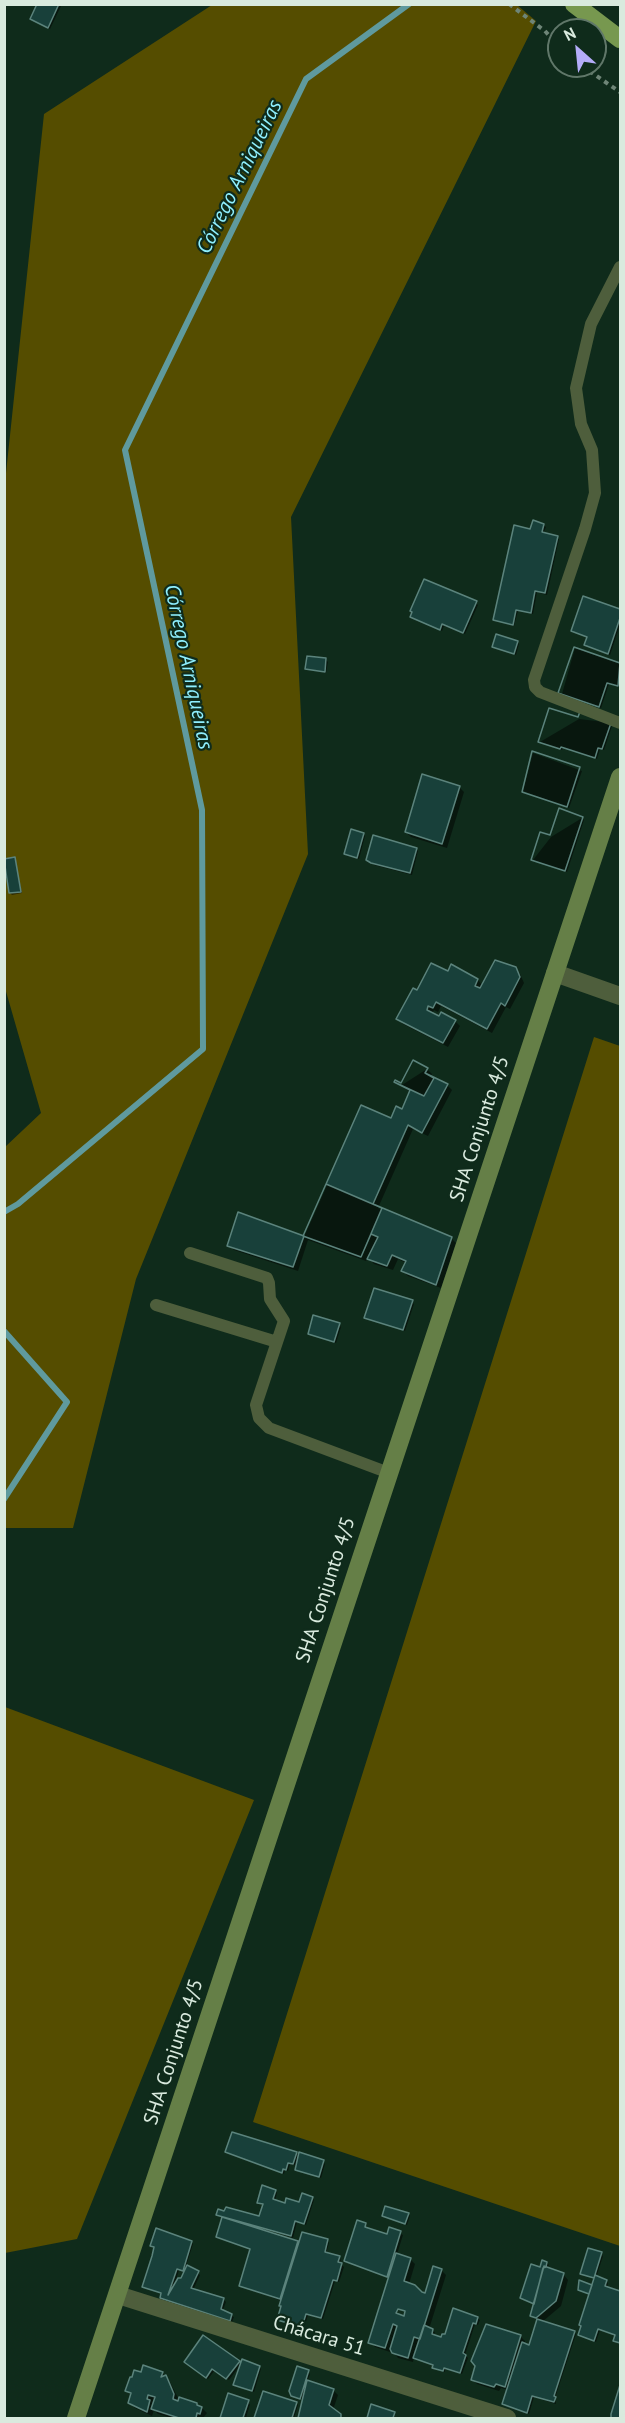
<!DOCTYPE html>
<meta charset="utf-8">
<style>
body{margin:0}
#map{position:relative;width:625px;height:2423px;overflow:hidden;background:#0f2b1b;font-family:"PT Sans",sans-serif}
canvas{display:block}
.frame{position:absolute;inset:0;border:6px solid #d9eade;pointer-events:none}
.north{position:absolute;left:547px;top:18px;width:60px;height:60px;box-sizing:border-box;background:#0f2b1b;border:2px solid #607769;border-radius:50%;rotate:333deg;font-size:16px;font-weight:700;line-height:24px;text-align:center;color:#d9eade}
.north::after{content:'';display:block;margin:auto;width:21px;height:27px;background:#b4acf9;clip-path:polygon(50% 0,100% 100%,50% 72%,0 100%)}
</style>
<div id="map">
<canvas width="625" height="2423"></canvas>
<div class="frame"></div>
<div class="north">N</div>
</div>
<script>
const c = document.querySelector('canvas').getContext('2d');
c.lineJoin = 'round';
function fill(path, color) { c.fillStyle = color; c.fill(path, 'evenodd'); }
const poly = rows => new Path2D(rows.map(r => 'M' + r).join(''));
function stroke(path, color, width, dash) { c.strokeStyle = color; c.lineWidth = width; c.lineCap = dash ? 'butt' : 'round'; c.setLineDash(dash || []); c.stroke(path); }
function label(font, color, halo, rows, align = 'center') {
  c.font = font + ' "PT Sans",sans-serif'; c.lineWidth = 4.5; c.setLineDash([]); c.textBaseline = 'middle'; c.strokeStyle = halo; c.fillStyle = color; for (const [text, x, y, turn = 0] of rows) {
    c.save(); c.translate(x, y); c.rotate((+turn || 0) * Math.PI / 180); c.textAlign = isNaN(turn) ? turn : align; if (halo) c.strokeText(text, 0, 0); c.fillText(text, 0, 0); c.restore();
  }
}
const green = poly([
 [212,5,517,5,536,21,291,517,308,854,136,1279,73,1528,5,1528,5,1147,41,1113,5,988,4,492,44,114],
 [594,1037,620,1046,620,2246,253,2122],
 [5,1707,254,1800,77,2239,5,2253]
]);
const shadow = poly([
 [39,4,62,4,50,29,34,21],
 [543,525,546,527,543,534,559,539,547,595,537,592,533,614,518,611,514,626,497,621,495,619,531,531],
 [584,598,620,611,620,625,610,655,588,647,585,645,588,638,573,631],
 [476,603,478,605,465,634,444,626,442,631,412,617],
 [517,642,519,644,516,655,494,647],
 [575,648,620,664,620,687,609,684,601,708,562,694],
 [326,660,328,662,326,673,307,668],
 [579,719,613,723,604,750,600,749,597,759,563,748,562,750,540,742],
 [533,753,582,771,569,808,523,791],
 [459,787,464,792,447,848,411,837,406,832],
 [582,818,584,820,567,872,533,860,551,837],
 [363,834,365,836,359,859,347,856,345,854],
 [416,849,418,851,412,875,374,865,368,859],
 [14,859,22,893,12,895,10,893],
 [452,966,478,980,483,986,515,968,520,974,524,983,510,1009,506,1007,492,1033,441,1006,438,1012,434,1010,432,1014,455,1021,460,1026,448,1047,403,1024,398,1019,418,992,448,973],
 [427,1069,432,1074,430,1077,447,1085,452,1090,428,1136,413,1129,378,1208,451,1238,456,1243,441,1288,408,1276,403,1271,406,1263,398,1259,393,1270,374,1264,368,1257,366,1261,308,1240,298,1271,234,1250,229,1245,239,1214,304,1237,362,1107,392,1120,403,1111,411,1092,396,1083,402,1085],
 [412,1302,414,1304,405,1331,366,1317],
 [339,1325,341,1327,336,1343,309,1333],
 [233,2134,323,2162,325,2164,321,2178,299,2171,297,2166,290,2164,288,2171,285,2170,284,2174,229,2154,227,2152],
 [275,2191,277,2193,275,2201,286,2205,300,2204,312,2198,314,2200,306,2225,297,2222,293,2238,259,2226,258,2230,300,2245,327,2241,329,2243,326,2254,339,2258,341,2260,340,2264,344,2267,339,2282,335,2281,323,2319,308,2315,304,2328,278,2320,282,2301,240,2286,251,2249,217,2237,224,2218,218,2215,260,2218,264,2205,258,2202],
 [408,2214,410,2216,407,2225,383,2216],
 [365,2225,367,2229,388,2236,390,2229,403,2235,397,2254,410,2259,415,2264,409,2284,426,2295,441,2270,446,2275,429,2329,435,2332,433,2336,442,2339,477,2318,480,2320,478,2325,475,2324,465,2355,468,2358,462,2374,445,2369,445,2372,436,2369,435,2366,414,2357,413,2362,398,2358,391,2348,390,2352,375,2347,370,2342,390,2278,348,2262],
 [397,2307,407,2310,404,2318,394,2314],
 [191,2242,193,2244,186,2266,200,2275,193,2290,224,2300,226,2302,222,2312,234,2317,232,2322,163,2299,162,2294,144,2286,154,2257,154,2248,152,2246],
 [179,2270,185,2272,174,2290,173,2290],
 [601,2254,603,2256,596,2278,608,2283,607,2288,620,2293,620,2344,615,2340,616,2335,600,2330,596,2342,580,2335,591,2296,579,2289,593,2286,595,2279,582,2273],
 [547,2263,549,2265,547,2269,563,2274,568,2280,561,2306,542,2322,576,2334,555,2398,556,2404,534,2397,529,2414,504,2404,508,2390,501,2388,499,2391,477,2384,472,2379,520,2336,525,2341,524,2345,530,2347,537,2320,532,2315,541,2269],
 [239,2362,241,2364,229,2380,215,2370,208,2379,188,2364],
 [259,2367,261,2369,254,2392,235,2385],
 [308,2372,310,2374,307,2382,333,2390,338,2395,333,2410,343,2418,299,2418,305,2400,292,2395],
 [162,2373,170,2382,180,2402,202,2408,207,2413,203,2418,172,2418,158,2414,154,2410,152,2416,135,2408,130,2403,132,2396,127,2390,142,2374],
 [264,2393,296,2403,298,2405,294,2418,256,2418],
 [229,2395,250,2404,246,2418,222,2418],
 [372,2406,394,2413,395,2418,368,2418]
]);
const stream = poly([
 [4,1212,18,1204,203,1049,202,810,125,450,306,79,409,4],
 [4,1331,67,1402,4,1499]
]);
const building = poly([
 [37,4,59,4,48,28,30,19,37,4],
 [533,520,544,524,542,532,558,536,545,593,535,591,531,613,516,610,513,625,493,620,514,525,530,529,533,520],
 [424,579,477,601,463,633,442,624,440,630,410,617,412,612,410,611,424,579],
 [583,596,620,609,620,618,608,654,584,645,587,637,571,631,583,596],
 [496,634,518,641,514,654,492,647,496,634],
 [574,647,620,663,618,686,607,683,599,707,558,693,574,647],
 [574,647,620,663,618,686,607,683,599,707,558,693,574,647],
 [307,656,326,658,325,672,305,669,307,656],
 [549,708,578,717,581,709,612,720,602,749,598,748,595,758,561,747,560,749,538,742,549,708],
 [549,708,578,717,581,709,612,720,602,749,598,748,595,758,561,747,560,749,538,742,549,708],
 [532,751,580,767,567,807,522,792,532,751],
 [532,751,580,767,567,807,522,792,532,751],
 [422,774,460,786,442,844,405,832,422,774],
 [559,808,583,817,565,871,531,860,540,832,550,835,559,808],
 [559,808,583,817,565,871,531,860,540,832,550,835,559,808],
 [351,829,364,833,357,858,344,854,351,829],
 [373,835,417,848,410,873,371,863,366,860,373,835],
 [15,857,21,892,9,893,4,859,15,857],
 [495,960,516,967,520,977,505,1006,501,1003,487,1029,436,1002,433,1008,428,1006,427,1010,439,1016,441,1012,456,1020,443,1043,396,1019,413,988,417,990,431,963,448,971,451,964,478,979,475,986,480,988,495,960],
 [413,1060,428,1068,425,1073,448,1084,422,1133,408,1125,373,1204,452,1237,436,1285,401,1271,406,1261,392,1255,387,1266,367,1259,378,1237,371,1234,361,1257,303,1236,361,1105,391,1118,396,1106,402,1109,410,1090,394,1082,395,1080,401,1083,413,1060],
 [413,1060,428,1068,425,1073,434,1078,424,1096,394,1082,395,1080,401,1083,413,1060],
 [326,1184,382,1208,361,1257,303,1236,326,1184],
 [238,1212,304,1236,293,1267,227,1246,238,1212],
 [374,1288,413,1300,403,1330,364,1318,374,1288],
 [313,1315,340,1323,334,1342,308,1334,313,1315],
 [232,2132,297,2152,293,2164,288,2163,286,2170,283,2169,282,2173,225,2152,232,2132],
 [299,2152,324,2160,319,2177,295,2170,299,2152],
 [262,2185,276,2190,273,2199,285,2203,286,2198,299,2202,302,2193,313,2197,304,2224,295,2221,291,2236,216,2215,218,2209,224,2211,226,2207,259,2216,263,2204,257,2203,262,2185],
 [385,2206,409,2213,405,2224,382,2216,385,2206],
 [222,2217,298,2241,280,2299,239,2286,250,2249,216,2237,222,2217],
 [357,2220,366,2223,365,2227,387,2234,389,2227,401,2231,387,2277,344,2261,357,2220],
 [156,2228,192,2241,183,2271,177,2269,168,2295,178,2278,181,2278,187,2265,199,2271,191,2288,224,2298,221,2309,232,2314,230,2321,160,2298,161,2293,142,2287,152,2256,154,2247,150,2246,156,2228],
 [302,2232,328,2239,325,2252,340,2256,338,2262,342,2263,337,2281,333,2280,321,2318,306,2314,302,2327,277,2320,281,2306,279,2306,302,2232],
 [588,2248,602,2252,594,2278,580,2274,588,2248],
 [396,2253,411,2258,404,2281,415,2285,422,2292,425,2293,433,2266,442,2269,420,2339,414,2337,408,2358,392,2353,390,2349,397,2326,393,2324,385,2348,368,2343,396,2253],
 [398,2309,405,2311,404,2316,396,2313,398,2309],
 [542,2260,547,2262,546,2267,543,2268,534,2304,520,2298,531,2264,540,2267,542,2260],
 [544,2266,564,2273,556,2301,536,2318,530,2316,544,2266],
 [595,2275,607,2280,605,2286,620,2291,620,2343,613,2341,615,2335,598,2329,594,2341,578,2335,581,2326,579,2325,595,2275],
 [579,2280,592,2285,589,2294,578,2290,579,2280],
 [453,2308,478,2317,476,2324,473,2323,463,2353,466,2355,460,2373,444,2368,443,2371,432,2368,433,2365,413,2358,424,2325,433,2329,432,2334,441,2337,442,2334,445,2334,453,2308],
 [537,2319,575,2331,554,2396,556,2397,554,2402,532,2396,527,2413,502,2404,522,2342,529,2345,537,2319],
 [486,2324,521,2335,505,2387,496,2384,494,2387,471,2380,475,2366,471,2361,486,2324],
 [203,2335,240,2361,226,2379,212,2369,206,2378,184,2362,203,2335],
 [242,2359,260,2366,252,2391,233,2385,242,2359],
 [143,2365,163,2372,161,2377,166,2375,174,2394,173,2399,178,2401,179,2397,197,2403,197,2405,202,2407,200,2414,197,2413,196,2418,179,2418,151,2409,155,2397,148,2395,147,2399,150,2400,147,2412,128,2403,131,2393,125,2391,130,2377,132,2377,134,2370,141,2372,143,2365],
 [297,2366,309,2370,300,2399,291,2396,289,2391,297,2366],
 [307,2380,334,2389,329,2405,341,2414,341,2418,298,2418,307,2380],
 [620,2385,620,2418,611,2418,611,2414,620,2385],
 [263,2391,297,2402,292,2418,254,2418,263,2391],
 [228,2393,249,2400,243,2418,220,2418,228,2393],
 [371,2404,395,2412,393,2418,367,2418,371,2404]
]);
const path = poly([
 [509,4,545,31,559,46],
 [582,66,620,92]
]);
const lane = poly([
 [620,267,591,324,576,388,581,424,592,450,595,493,585,529,534,680,535,687,540,692,620,723],
 [190,1253,267,1278,269,1283,270,1299,284,1321,256,1405,259,1418,269,1428,389,1473],
 [156,1305,277,1342]
]);
const street = poly([
 [555,973,620,996],
 [118,2295,507,2418]
]);
const secondary = poly([
 [76,2418,620,777]
]);
const primary = poly([
 [574,4,620,39]
]);
const streetNames = [
 ["SHA Conjunto 4/5",480,1129,-72],
 ["SHA Conjunto 4/5",326,1590,-72],
 ["SHA Conjunto 4/5",174,2052,-72],
 ["Chácara 51",319,2336,17]
];
const waterNames = [
 ["Córrego Arniqueiras",240,177,-64],
 ["Córrego Arniqueiras",188,667,78]
];
fill(green, '#554d00');
fill(shadow, '#0007');
stroke(stream, '#5f9a9e', 6);
fill(building, '#18403a');
stroke(building, '#5b837c', 1.5);
stroke(path, '#6e8577', 4, [4.5, 4.5]);
stroke(lane, '#4e5e3c', 12);
stroke(street, '#4e5e3c', 18);
stroke(secondary, '#657f47', 18);
stroke(primary, '#77984f', 18);
label('20px', '#d9eade', '#0f2b1b', streetNames);
label('italic 21px', '#8feffe', '#0f2b1b', waterNames);
</script>
